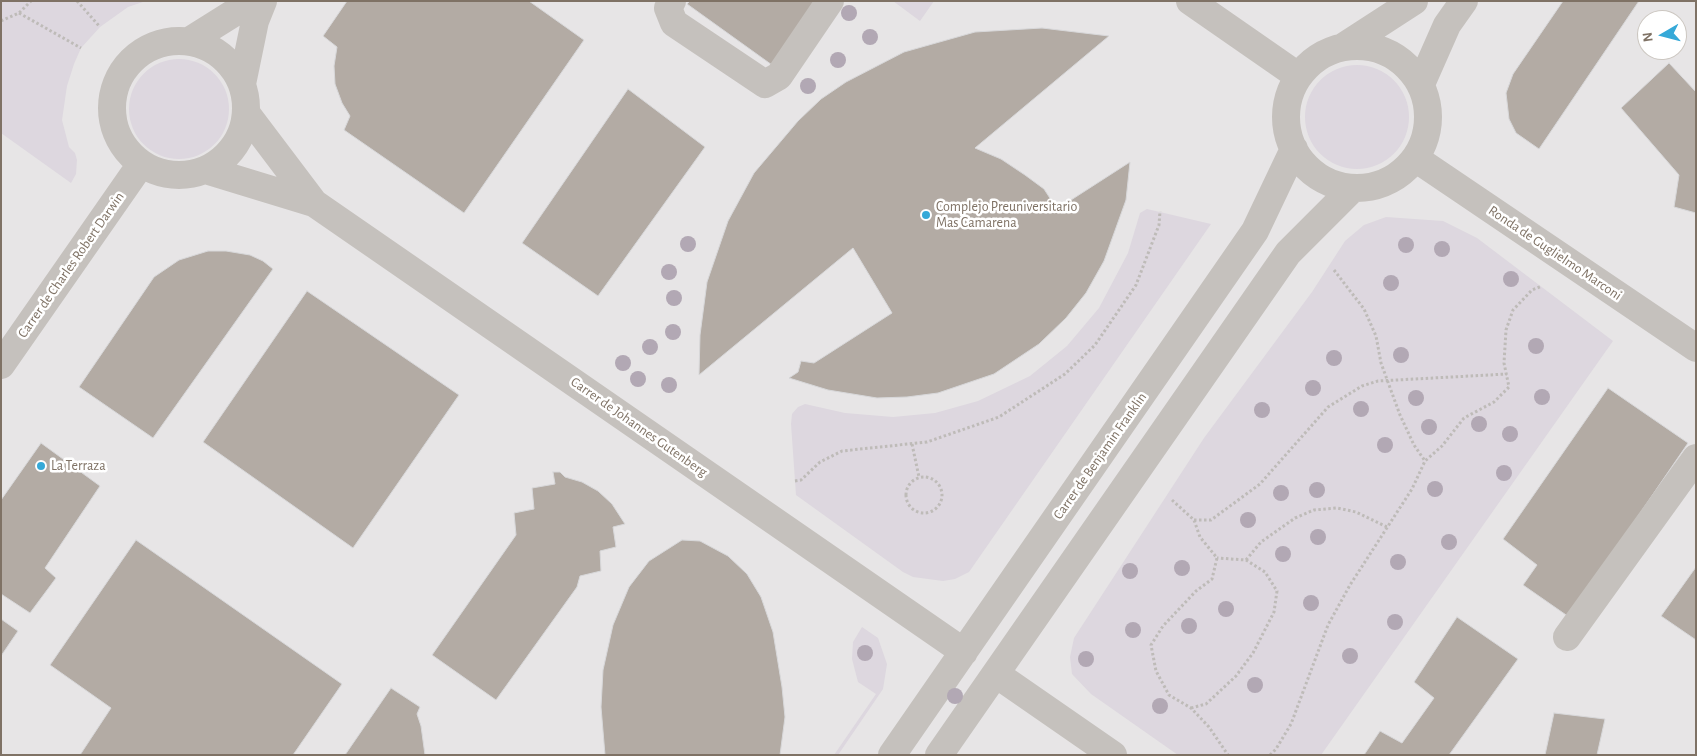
<!DOCTYPE html>
<style>
body{margin:0}
#map{position:relative;width:1697px;height:756px;overflow:hidden;background:#f6f6f8;font-family:"Alegreya Sans",sans-serif}
canvas{display:block}
.frame{position:absolute;inset:0;border:2px solid #7f7265;pointer-events:none}
.north{position:absolute;left:1637px;top:10px;width:50px;height:50px;box-sizing:border-box;background:#fff;border:1px solid #ccc7c1;border-radius:50%;rotate:262deg;font-size:14px;font-weight:700;line-height:20px;text-align:center;color:#7f7265}
.north::after{content:'';display:block;margin:auto;width:18px;height:22px;background:#36a9d8;clip-path:polygon(50% 0,100% 100%,50% 72%,0 100%)}
</style>
<div id="map">
<canvas width="1697" height="756"></canvas>
<div class="frame"></div>
<div class="north">N</div>
</div>
<script>
const c = document.querySelector('canvas').getContext('2d');
c.lineJoin = 'round';
function fill(path, color) { c.fillStyle = color; c.fill(path, 'evenodd'); }
const poly = rows => new Path2D(rows.map(r => 'M' + r).join(''));
function stroke(path, color, width, dash) { c.strokeStyle = color; c.lineWidth = width; c.lineCap = dash ? 'butt' : 'round'; c.setLineDash(dash || []); c.stroke(path); }
function label(font, color, halo, rows, align = 'center') {
  c.font = font + ' "Alegreya Sans",sans-serif'; c.lineWidth = 5; c.setLineDash([]); c.textBaseline = 'middle'; c.strokeStyle = halo; c.fillStyle = color; for (const [text, x, y, turn = 0] of rows) {
    c.save(); c.translate(x, y); c.rotate((+turn || 0) * Math.PI / 180); c.textAlign = isNaN(turn) ? turn : align; if (halo) c.strokeText(text, 0, 0); c.fillText(text, 0, 0); c.restore();
  }
}
const built = poly([
 [1,1,1696,1,1696,755,1,755],
 [1647,20,1677,20,1677,50,1647,50]
]);
const green = poly([
 [1,1,146,1,128,7,100,27,81,48,74,64,67,86,62,120,69,147,75,153,77,160,76,174,71,183,1,133],
 [893,1,934,1,920,21],
 '129 109a50 50 0 1 1 100 0a50 50 0 1 1-100 0Z',
 '1305 117a52 52 0 1 1 104 0a52 52 0 1 1-104 0Z',
 [1147,209,1211,224,969,572,955,579,943,581,913,577,903,572,796,495,791,424,792,414,798,407,805,404,845,413,893,417,935,413,978,401,1030,376,1067,346,1099,308,1128,253,1140,213],
 [1386,217,1443,221,1477,238,1613,341,1321,755,1178,755,1091,694,1072,674,1070,657,1074,638,1204,438,1312,292,1345,241,1364,225],
 [862,627,878,638,887,664,883,689,838,755,834,755,876,694,858,682,852,659,853,642]
]);
const building = poly([
 [347,1,529,1,584,40,464,213,344,130,350,116,342,103,335,84,334,66,337,47,323,36,347,1],
 [690,1,816,1,772,65,687,4,690,1],
 [1563,1,1639,1,1539,149,1516,133,1509,119,1506,93,1513,74,1563,1],
 [1042,28,1109,36,975,148,1001,159,1025,175,1044,189,1057,209,1130,162,1126,200,1104,261,1086,293,1066,318,1039,344,994,374,938,393,907,397,877,398,828,390,789,378,798,372,801,361,814,363,892,313,853,248,699,375,700,335,707,282,728,221,754,173,798,121,821,99,846,82,904,52,975,32,1042,28],
 [1669,63,1696,92,1696,213,1674,207,1679,175,1621,108,1669,63],
 [628,89,705,147,598,296,522,243,628,89],
 [208,251,226,251,250,255,263,261,273,269,153,438,79,387,154,277,179,260,208,251],
 [307,291,459,395,353,548,203,442,307,291],
 [1608,388,1688,443,1569,617,1523,585,1537,565,1503,539,1608,388],
 [41,443,100,486,45,568,56,578,30,613,1,594,1,500,41,443],
 [553,472,560,472,565,477,582,482,598,491,612,504,625,524,613,527,616,547,600,551,601,571,580,576,577,587,496,700,432,655,516,535,514,513,534,509,532,488,555,484,553,472],
 [136,540,342,684,293,755,80,755,111,708,50,665,136,540],
 [682,540,700,541,728,556,747,574,761,597,773,632,782,687,785,717,780,755,605,755,601,707,603,670,613,625,629,587,649,561,682,540],
 [1696,567,1696,640,1661,616,1696,567],
 [1457,617,1518,659,1449,755,1364,755,1380,731,1402,743,1434,698,1414,682,1457,617],
 [1,619,18,631,1,656,1,619],
 [391,688,420,707,417,714,421,726,425,755,345,755,391,688],
 [1554,713,1605,719,1597,755,1545,755,1554,713]
]);
const path = poly([
 [77,1,100,27],
 [19,13,81,48],
 [1,21,19,13,31,1],
 [1334,270,1364,309,1376,336,1381,363,1400,415,1414,445,1425,461],
 [912,444,919,477],
 '906 495a18 18 0 1 1 36 0a18 18 0 1 1-36 0Z',
 [795,481,801,480,820,462,842,451,927,442,999,417,1065,374,1095,345,1136,285,1159,225,1160,211],
 [1172,500,1194,520,1200,537,1217,558,1212,579,1196,591,1163,626,1151,645,1156,671,1169,695,1191,708,1209,727,1228,755],
 [1194,520,1211,520,1260,484,1328,407,1362,386,1378,381,1507,374],
 [1246,560,1261,542,1295,518,1314,510,1337,508,1356,512,1387,527],
 [1191,708,1206,704,1236,676,1253,653,1274,612,1277,591,1265,572,1246,560,1217,558],
 [1270,755,1276,749,1291,724,1328,625,1350,585,1412,489,1425,461,1442,446,1464,418,1494,402,1509,387,1504,363,1506,330,1513,310,1532,290,1542,286]
]);
const minor = poly([
 [672,1,668,8,674,23,765,84,779,76,830,1],
 [1190,1,1298,76],
 '112 108a67 67 0 1 1 134 0a67 67 0 1 1-134 0Z',
 [189,41,237,11,246,1],
 '1286 117a71 71 0 1 1 142 0a71 71 0 1 1-142 0Z',
 [1343,47,1414,1],
 [242,84,255,21,263,1],
 [1421,84,1447,25,1464,1],
 [246,113,314,203],
 [1415,158,1696,348],
 [206,170,314,203,964,652],
 [1,365,141,164],
 [1567,637,1696,458],
 [996,674,1113,755],
 [892,755,1255,231,1294,149],
 [939,755,1288,253,1353,188]
]);
const trees = [
 [849,13],
 [870,37],
 [838,60],
 [808,86],
 [688,244],
 [1406,245],
 [1442,249],
 [669,272],
 [1511,279],
 [1391,283],
 [674,298],
 [673,332],
 [1536,346],
 [650,347],
 [1401,355],
 [1334,358],
 [623,363],
 [638,379],
 [669,385],
 [1313,388],
 [1542,397],
 [1416,398],
 [1361,409],
 [1262,410],
 [1479,424],
 [1429,427],
 [1510,434],
 [1385,445],
 [1504,473],
 [1435,489],
 [1317,490],
 [1281,493],
 [1248,520],
 [1318,537],
 [1449,542],
 [1283,554],
 [1398,562],
 [1182,568],
 [1130,571],
 [1311,603],
 [1226,609],
 [1395,622],
 [1189,626],
 [1133,630],
 [865,653],
 [1350,656],
 [1086,659],
 [1255,685],
 [955,696],
 [1160,706]
];
const markers = [
 [926,215,5,"#36a9d8"],
 [41,466,5,"#36a9d8"]
];
const poiNames = [
 ["Complejo Preuniversitario",936,207],
 ["Mas Camarena",936,223],
 ["La Terraza",51,466]
];
const streetNames = [
 ["Ronda de Guglielmo Marconi",1555,253,34],
 ["Carrer de Charles Robert Darwin",71,265,-55],
 ["Carrer de Johannes Gutenberg",639,427,35],
 ["Carrer de Benjamin Franklin",1100,456,-55]
];
fill(built, '#e7e5e6');
fill(green, '#ddd7df');
fill(building, '#b3aba4');
stroke(building, '#d8d8da', 1);
stroke(path, '#bebbb8', 3, [2.5, 2.5]);
stroke(minor, '#c5c1bd', 28);
c.fillStyle = '#b2a8b4';
for (const [x, y] of trees) { c.beginPath(); c.arc(x, y, 8, 0, 2 * Math.PI); c.fill(); }
for (const [x, y, r, color] of markers) { const dot = new Path2D(); dot.arc(x, y, r, 0, 2 * Math.PI); c.fillStyle = color; c.fill(dot); stroke(dot, '#fff', 2); }
label('14px', '#7f7265', '#fff', poiNames, 'left');
label('14px', '#7f7265', '#fff', streetNames);
</script>
